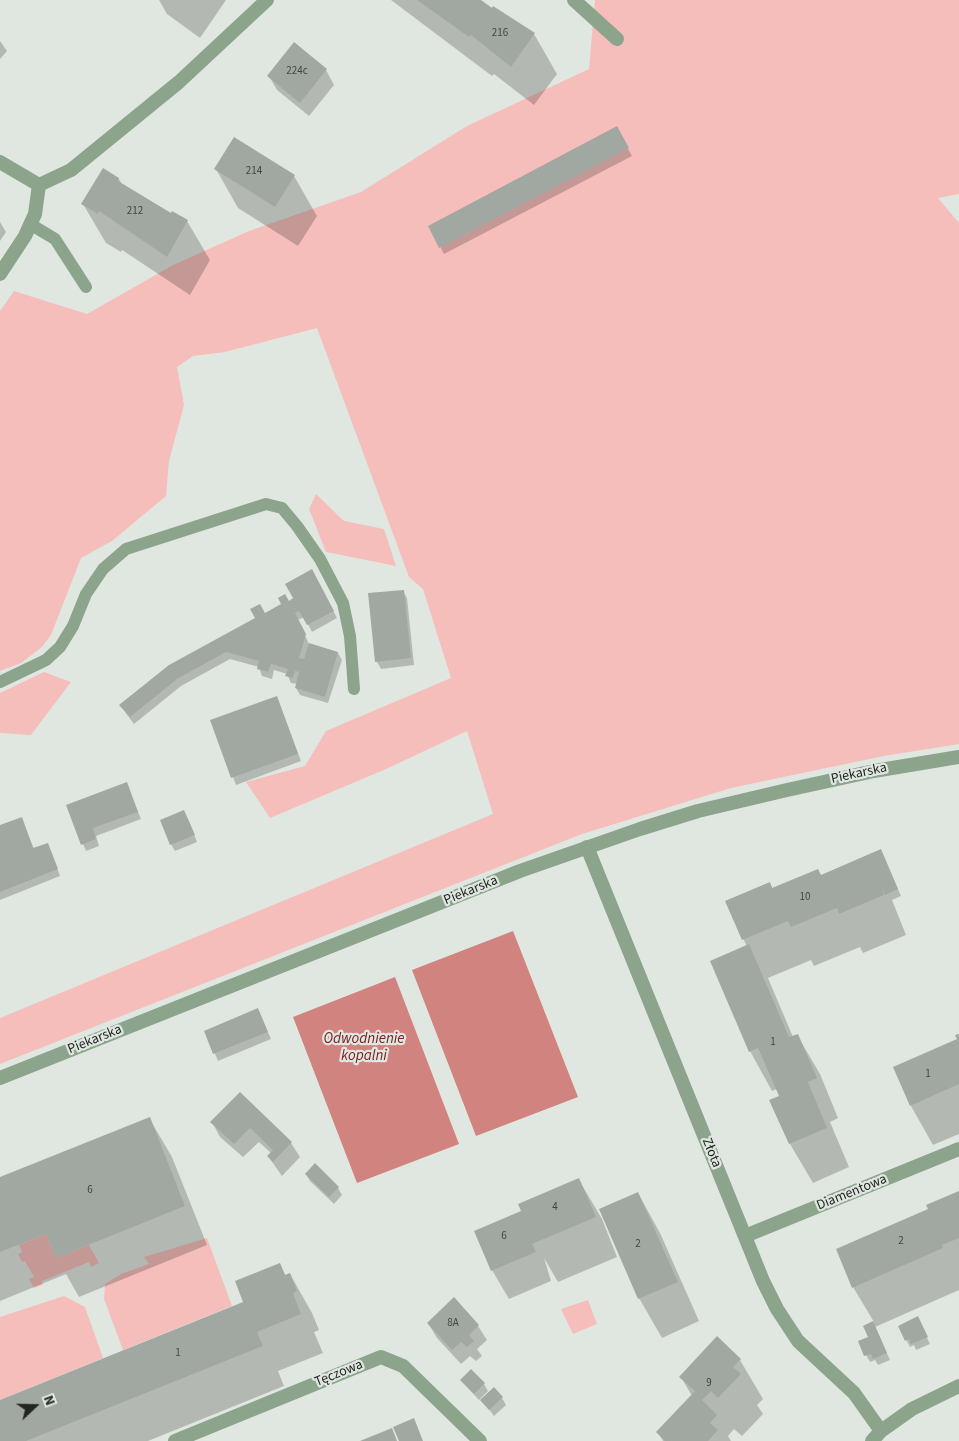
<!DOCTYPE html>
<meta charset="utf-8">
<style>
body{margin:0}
#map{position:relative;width:959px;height:1441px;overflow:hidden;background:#e0e7e0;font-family:"Source Sans 3",sans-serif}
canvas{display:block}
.north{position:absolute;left:10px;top:1381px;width:50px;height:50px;-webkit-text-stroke:4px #e0e7e0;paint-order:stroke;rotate:69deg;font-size:14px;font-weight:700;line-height:20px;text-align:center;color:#232523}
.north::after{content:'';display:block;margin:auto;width:18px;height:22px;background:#232523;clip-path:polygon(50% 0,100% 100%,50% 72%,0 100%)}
</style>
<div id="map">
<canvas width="959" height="1441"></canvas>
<div class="north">N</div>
</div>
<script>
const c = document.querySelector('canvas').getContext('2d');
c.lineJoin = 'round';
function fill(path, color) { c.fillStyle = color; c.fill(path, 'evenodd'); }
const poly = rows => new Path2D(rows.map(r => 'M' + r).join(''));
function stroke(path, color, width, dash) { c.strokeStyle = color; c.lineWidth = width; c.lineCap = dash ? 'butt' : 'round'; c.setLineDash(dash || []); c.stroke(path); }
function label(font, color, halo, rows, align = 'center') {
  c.font = font + ' "Source Sans 3",sans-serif'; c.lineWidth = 4.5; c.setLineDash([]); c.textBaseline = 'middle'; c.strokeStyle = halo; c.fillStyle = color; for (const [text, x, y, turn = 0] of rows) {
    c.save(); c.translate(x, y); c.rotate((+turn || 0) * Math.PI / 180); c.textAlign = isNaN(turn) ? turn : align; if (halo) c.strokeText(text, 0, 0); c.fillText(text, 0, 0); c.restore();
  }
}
const green = poly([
 [595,0,959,0,959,194,938,198,959,223,959,744,884,756,731,788,582,834,0,1064,0,1018,493,814,467,731,386,769,270,818,246,782,305,766,326,731,451,678,423,589,409,577,317,328,225,352,193,356,177,367,184,405,169,461,166,496,112,541,81,558,51,635,42,647,21,663,0,671,0,311,14,291,87,314,173,265,249,231,361,192,467,126,589,69],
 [316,494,344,521,384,529,396,566,326,552,309,509],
 [44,672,71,682,31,735,0,733,0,693],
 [46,1234,56,1258,89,1245,99,1263,91,1267,89,1262,42,1281,43,1285,34,1288,29,1279,34,1277,25,1261,22,1262,18,1254,22,1252,19,1245],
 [207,1238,232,1306,123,1350,104,1299,105,1284,121,1274,149,1264,144,1257],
 [64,1296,85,1307,103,1358,0,1400,0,1317],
 [588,1300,597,1324,573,1334,561,1309]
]);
const water = poly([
 [513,931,578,1097,476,1136,412,970],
 [395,977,459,1144,357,1183,293,1017]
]);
const shadow = poly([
 [159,0,226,0,200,38,167,14],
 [391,0,479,0,534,34,557,74,534,105,494,74,492,76],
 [0,41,7,51,0,59],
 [326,70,334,85,309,116,277,90,269,76],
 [616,128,632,156,444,254,430,227],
 [216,169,294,176,317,216,298,246,238,208],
 [119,179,122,184,171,215,187,221,210,260,190,295,122,250,121,252,106,243,83,204],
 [0,222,6,232,0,241],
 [316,578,337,618,312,632,304,617,298,620,309,644,338,653,342,660,328,703,300,695,296,688,297,684,291,683,287,674,274,670,272,679,262,676,259,667,230,659,181,686,134,724,125,712,121,705,265,614,294,599],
 [403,591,407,598,414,665,381,669,377,662],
 [277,697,301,761,236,785,212,721],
 [127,784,141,819,96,836,99,846,86,851,67,806],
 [21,818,34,849,51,851,60,876,0,900,0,826],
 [188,819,197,842,175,851,171,844],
 [881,851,901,896,892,900,906,935,863,953,860,947,814,966,811,960,768,978,793,1037,797,1035,820,1074,838,1118,830,1122,849,1167,813,1183,790,1144,771,1101,780,1096,777,1089,772,1091,750,1051,747,947,727,902,770,884,773,889,821,876],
 [258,1010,271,1039,218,1061,206,1032],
 [959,1035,959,1134,933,1145,911,1106,958,1039],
 [240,1094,291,1143,300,1157,282,1176,268,1156,271,1153,259,1142,243,1157,220,1137,212,1122],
 [149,1118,172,1157,207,1245,79,1297,66,1274,0,1301,0,1178],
 [306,1174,338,1188,342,1195,334,1204,310,1181],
 [579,1180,602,1219,617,1257,558,1282,544,1258,551,1281,509,1299,492,1270,520,1213],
 [638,1193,660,1233,699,1321,662,1338,639,1298,600,1210],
 [959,1193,959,1290,875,1327,890,1360,878,1365,875,1360,870,1362,866,1355,870,1338,865,1326,874,1322,853,1287,929,1209],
 [280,1265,286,1276,290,1274,312,1313,319,1330,314,1332,323,1353,278,1371,284,1386,148,1441,0,1441,0,1401,245,1302],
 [454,1299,478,1326,487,1340,477,1349,482,1356,476,1361,470,1356,461,1364,437,1338,428,1323],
 [921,1325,930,1344,916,1350,914,1345,910,1347,899,1326],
 [740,1360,763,1399,757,1405,763,1414,742,1436,734,1429,728,1436,731,1441,663,1441,658,1432,692,1396,681,1377],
 [461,1380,484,1384,488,1391,479,1400],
 [502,1398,506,1405,494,1416,482,1400]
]);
const building = poly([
 [417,0,481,0,492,8,493,6,535,33,511,67,471,35,469,37],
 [294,42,327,69,300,103,267,76],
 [617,126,629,148,439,248,428,226],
 [234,137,295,175,275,207,214,169],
 [103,168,119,178,118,181,171,213,172,211,188,220,167,257,99,211,98,214,81,204],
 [312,569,334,611,307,625,299,611,295,613,306,634,299,658,304,659,309,643,338,652,325,697,295,688,299,672,295,671,293,678,285,676,288,669,271,664,268,672,257,669,259,661,226,652,177,679,130,717,119,705,169,665,255,618,250,609,260,604,265,613,281,604,278,598,285,594,289,601,293,598,285,584],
 [404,590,411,658,375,662,368,593],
 [277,696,298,754,231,778,210,720],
 [127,782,138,812,93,828,96,839,81,845,66,805],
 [184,810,195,835,170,845,160,820],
 [22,817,33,848,48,843,58,869,0,892,0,825],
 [881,849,898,889,885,895,881,885,884,895,839,914,837,908,791,927,788,921,742,940,725,901,770,882,772,888,818,869,821,875],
 [749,944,789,1037,798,1034,817,1078,808,1082,827,1128,789,1144,769,1100,779,1096,758,1048,749,1052,710,961],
 [258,1008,268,1032,213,1054,204,1031],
 [959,1034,959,1084,910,1106,893,1067,957,1039,955,1035],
 [240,1092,292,1142,273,1162,267,1156,273,1150,250,1128,234,1144,210,1122],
 [150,1117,185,1206,56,1258,46,1234,0,1252,0,1177],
 [315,1163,339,1187,329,1197,305,1174],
 [579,1178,596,1217,532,1244,536,1252,491,1271,474,1231,521,1211,518,1204],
 [959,1191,959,1238,942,1245,943,1248,852,1288,836,1249,928,1209,926,1205],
 [638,1192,678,1282,638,1299,599,1209],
 [280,1263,285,1275,290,1273,297,1291,293,1293,301,1314,257,1332,263,1346,26,1441,0,1441,0,1400,243,1302,235,1281],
 [454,1297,479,1325,469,1335,474,1341,467,1347,461,1342,452,1350,427,1323],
 [918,1316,928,1337,911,1344,909,1339,905,1341,898,1326],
 [873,1321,887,1353,873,1359,871,1354,864,1356,858,1341,868,1337,863,1326],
 [717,1336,741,1359,733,1367,741,1374,718,1398,711,1391,702,1400,717,1415,710,1423,718,1430,708,1441,665,1441,656,1432,695,1391,679,1377],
 [471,1369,485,1383,474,1394,460,1380],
 [494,1387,503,1397,489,1410,480,1400],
 [414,1418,423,1441,399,1441,393,1427],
 [392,1428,397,1441,360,1441]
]);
const service = poly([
 [30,224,55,239,86,287],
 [0,682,46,660,60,647,73,626,86,594,103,569,126,549,266,504,282,508,297,526,320,559,343,603,350,636,354,689]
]);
const minor = poly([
 [574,0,617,39],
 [0,162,39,185,71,170,179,82,267,0],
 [0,274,25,236,35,214,39,185],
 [587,847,763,1281,777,1309,798,1341,854,1393,881,1431],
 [745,1236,959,1149],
 [175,1441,381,1357,403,1366,480,1441],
 [872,1441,881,1431,912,1409,959,1386]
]);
const tertiary = poly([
 [0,1078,520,871,640,829,698,811,787,790,874,771,959,757]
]);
const numberNames = [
 ["216",500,34],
 ["224c",297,72],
 ["214",254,172],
 ["212",135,212],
 ["10",805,898],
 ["1",773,1043],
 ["1",928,1075],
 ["6",90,1191],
 ["4",555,1208],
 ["6",504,1237],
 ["2",901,1242],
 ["2",638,1245],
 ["8A",453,1324],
 ["1",178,1354],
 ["9",709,1384]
];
const streetNames = [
 ["Piekarska",859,774,-12],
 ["Piekarska",471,891,-22],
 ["Piekarska",95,1040,-22],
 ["Złota",711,1153,68],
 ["Diamentowa",852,1193,-22],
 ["Tęczowa",339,1374,-22]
];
const waterNames = [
 ["Odwodnienie",364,1040],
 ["kopalni",364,1057]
];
fill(green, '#f6bebb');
fill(water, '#d1837f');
fill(shadow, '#0003');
fill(building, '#a1a8a1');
stroke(service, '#8ca48c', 12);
stroke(minor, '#8ca48c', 14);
stroke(tertiary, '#8ca48c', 14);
label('11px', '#424642', null, numberNames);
label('14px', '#232523', '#e0e7e0', streetNames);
label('italic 15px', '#7c2024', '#e0e7e0', waterNames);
</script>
